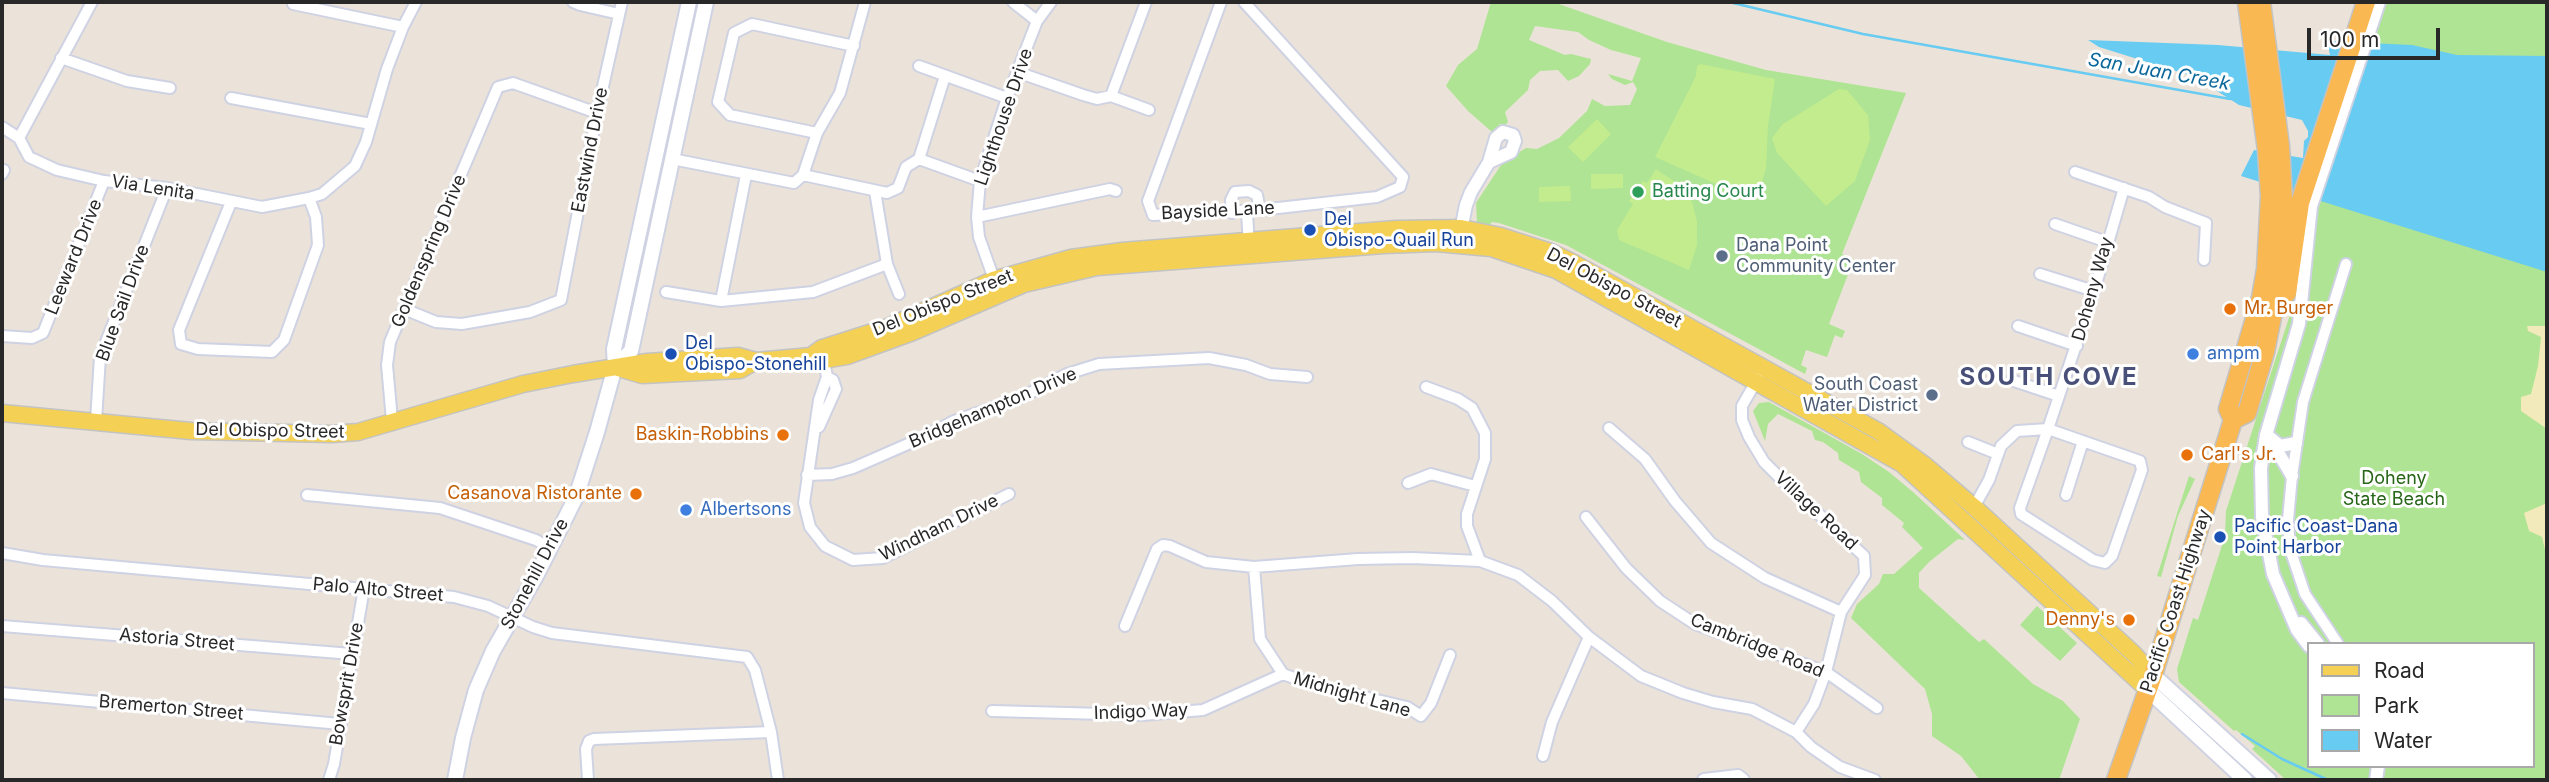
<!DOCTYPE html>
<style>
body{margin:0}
#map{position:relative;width:2549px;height:782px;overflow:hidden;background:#ebe3d9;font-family:Inter,sans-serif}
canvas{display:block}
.frame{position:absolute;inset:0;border:4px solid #282828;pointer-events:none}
.legend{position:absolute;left:2307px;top:642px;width:228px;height:126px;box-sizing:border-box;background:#fff;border:2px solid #a9a9a9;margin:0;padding:9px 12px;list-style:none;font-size:21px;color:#282828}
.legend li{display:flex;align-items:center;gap:14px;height:35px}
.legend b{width:35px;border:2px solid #a9a9a9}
.scale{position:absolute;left:2307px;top:28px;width:133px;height:32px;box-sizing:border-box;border:4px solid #282828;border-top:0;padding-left:9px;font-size:21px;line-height:24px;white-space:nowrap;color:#282828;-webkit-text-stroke:5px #fff;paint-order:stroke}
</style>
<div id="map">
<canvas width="2549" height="782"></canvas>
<div class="frame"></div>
<ul class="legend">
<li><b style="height:9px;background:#f4d155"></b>Road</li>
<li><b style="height:19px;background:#aee493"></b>Park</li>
<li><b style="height:19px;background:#68cbf1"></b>Water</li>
</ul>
<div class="scale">100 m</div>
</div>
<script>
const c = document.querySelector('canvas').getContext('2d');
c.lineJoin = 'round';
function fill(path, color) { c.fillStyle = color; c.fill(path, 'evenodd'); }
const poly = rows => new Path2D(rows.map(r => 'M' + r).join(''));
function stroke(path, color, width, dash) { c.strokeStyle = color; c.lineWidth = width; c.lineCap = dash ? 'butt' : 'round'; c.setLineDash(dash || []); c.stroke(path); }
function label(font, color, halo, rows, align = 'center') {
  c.font = font + ' Inter,sans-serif'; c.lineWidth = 6; c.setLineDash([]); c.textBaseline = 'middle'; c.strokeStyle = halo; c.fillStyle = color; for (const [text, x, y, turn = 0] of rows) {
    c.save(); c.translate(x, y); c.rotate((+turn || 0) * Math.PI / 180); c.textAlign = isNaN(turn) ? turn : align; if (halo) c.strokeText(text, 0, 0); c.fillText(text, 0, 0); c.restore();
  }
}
const green = poly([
 [1491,2,1553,2,1667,42,1766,70,1906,93,1842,254,1854,259,1829,324,1845,331,1842,338,1835,335,1827,357,1806,350,1801,365,1807,368,1805,374,1566,245,1499,223,1492,222,1486,229,1477,225,1476,203,1503,162,1526,148,1537,149,1559,138,1587,111,1592,99,1605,106,1630,105,1637,89,1633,82,1625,85,1612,79,1608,74,1632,81,1641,58,1611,50,1589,40,1578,32,1535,26,1529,40,1565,55,1571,54,1591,59,1590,64,1579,76,1568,81,1558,70,1540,71,1530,80,1528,90,1505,112,1508,122,1505,125,1499,124,1503,129,1499,132,1492,132,1468,111,1446,86,1458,65,1477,49],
 [2373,2,2547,2,2547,780,2286,780,2252,749,2255,746,2236,730,2234,731,2179,682,2177,669,2193,618,2198,620,2225,536,2226,511,2299,287,2305,207],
 [2309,644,2533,644,2533,766,2309,766],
 [1769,402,1862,454,1889,472,1913,492,1965,540,1958,539,1929,562,1919,573,1919,588,1979,642,1984,639,2033,684,2063,701,2080,719,2059,780,1980,780,1961,756,1932,736,1932,714,1925,689,1851,618,1857,604,1879,584,1883,574,1894,574,1923,548,1902,527,1904,523,1882,505,1882,498,1861,482,1859,472,1839,460,1838,453,1823,442,1815,440,1812,431,1778,414,1768,424,1765,441,1753,411,1759,403],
 [2189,476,2195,479,2178,516,2161,577,2157,576],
 [2037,606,2077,643,2060,661,2020,625]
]);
const sand = poly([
 [2527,326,2547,326,2547,429,2521,411,2521,397,2531,394,2538,366,2541,337,2528,331],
 [2547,503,2547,558,2542,537,2529,531,2524,513]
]);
const pitch = poly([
 [1700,64,1775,79,1768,126,1766,168,1762,182,1755,193,1741,195,1655,157,1696,76,1697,66],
 [1839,89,1847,90,1868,115,1870,140,1855,181,1826,206,1777,153,1772,138,1783,124],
 [1597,119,1611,134,1583,162,1568,147],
 [1656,169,1678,184,1692,202,1697,221,1697,245,1689,270,1619,240,1617,230,1633,204,1629,201,1643,181,1647,183],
 [1591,174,1623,174,1623,188,1591,189],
 [1570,186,1571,201,1539,202,1539,187]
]);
const water = poly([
 [2088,40,2218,45,2330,55,2327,41,2412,45,2457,55,2547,56,2547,272,2241,176,2254,150,2303,158,2304,141,2308,137,2308,131,2302,120,2239,105,2195,77,2099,47]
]);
const stream = poly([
 [1729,2,1863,34,2230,99],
 [2242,734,2282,759,2328,780]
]);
const minor = poly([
 [573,2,580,5,619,14],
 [1013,2,1037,21],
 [1221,2,1148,201,1153,215,1260,210,1377,197,1400,187,1403,177,1244,2],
 [293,4,403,27],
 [61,58,127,81,170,88],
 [919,66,1007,98],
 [1017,72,1083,95,1097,99,1111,96,1149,110],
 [1111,96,1146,2],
 [231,98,371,124],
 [2,127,19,138,29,157,57,170,104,181,167,188,262,207,309,198,322,194,355,166,366,142,387,69,403,27,416,2],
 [817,133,730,115,718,102,734,33,752,24,854,46],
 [19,138,92,2],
 [672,159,794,183,803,175,817,133,840,93,865,2],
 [919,159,980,181],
 [2075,172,2149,197,2165,207,2206,223,2204,260],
 [2,174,4,170],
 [803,175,887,193,898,188,906,167,919,159,945,76],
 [875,191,887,264,899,294],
 [231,202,179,330,181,344,198,349,272,352,284,340,318,245,316,217,309,198],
 [1247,212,1249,247],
 [1232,213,1231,200,1235,192,1249,191,1257,195,1260,210],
 [977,217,1110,189,1116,191],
 [2055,224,2107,242],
 [2040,274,2094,291],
 [996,285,979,237,977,217,980,181,1007,98,1037,21,1051,2],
 [666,292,721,301,813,292,887,264],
 [721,301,746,175],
 [404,309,436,322,462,324,530,312,561,300,597,113,622,2],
 [2018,326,2077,346],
 [2,336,32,338,43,333,104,181],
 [823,355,827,377,819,400,804,503,810,527,825,546,853,560,883,558,1009,494],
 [1758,378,1742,406,1742,420,1749,437,1764,462,1783,481,1864,556,1865,575,1841,612,1826,672,1814,704,1796,732],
 [2011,380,2059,396],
 [1426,387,1458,399,1472,408,1485,433,1485,459,1467,514,1467,526,1480,561],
 [392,420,387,365,390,342,498,87,513,83,597,113],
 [96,421,100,357,167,188],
 [819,427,836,389,833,380,827,377],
 [1609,428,1645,459,1675,501,1711,543,1765,578,1841,612],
 [2048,429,2140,461,2142,470,2112,556,2105,563,2093,560,2021,514,2020,508,2048,429],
 [1968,442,1998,454],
 [807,475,832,474,853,468,924,437,954,421,1020,398,1067,374,1099,364,1209,358,1246,365,1270,374,1307,377],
 [1408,483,1431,474,1475,486],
 [307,495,440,508,536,540,550,548],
 [2066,495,2083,441],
 [1974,507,1989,480,2001,446,2017,431,2048,429,2094,291,2124,188],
 [1586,517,1626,568,1660,601,1695,624,1826,672,1877,708],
 [2,553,43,560,454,597,488,606,533,627,552,633,747,657,755,670,771,732,778,780],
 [1254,567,1260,639,1283,674],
 [2,626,352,654],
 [1125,626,1157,549,1163,545,1170,546,1206,562,1254,567,1358,559,1412,558,1480,561,1518,575,1552,601,1589,637,1641,676,1683,693,1713,702,1752,709,1796,732,1811,747,1840,767,1875,780],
 [2338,644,2305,594,2290,549,2288,520,2292,476,2303,402,2346,264],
 [1283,674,1313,685,1407,707,1421,716,1431,703,1450,655],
 [2,693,340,724],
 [992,711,1142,715,1203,710,1283,674],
 [1543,756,1552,722,1589,637],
 [329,780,334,764,364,588],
 [588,780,586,749,589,741,594,739,771,732]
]);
const tertiary = poly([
 [1460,235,1466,205,1471,192,1489,162,1496,138,1503,132,1513,135,1515,141,1511,152,1489,162],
 [2269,437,2280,446,2296,443],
 [2263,452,2273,451,2279,454,2292,476],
 [2301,623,2318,644],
 [2309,646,2297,630,2273,574,2262,517,2261,468,2266,435,2299,324,2311,206,2379,2],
 [1704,780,1738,776,1743,780],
 [2376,780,2378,766]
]);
const secondary = poly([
 [615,367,631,351,706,2],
 [2153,675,2269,780],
 [2148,690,2245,780],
 [455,780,463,738,476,690,493,651,536,576,576,497,597,432,615,367,614,349,689,2]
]);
const primary = poly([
 [811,356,822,348,888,327,993,280,1071,258,1122,251,1396,229,1461,228,1501,236,1551,252,1572,262,1878,431,1926,466,1974,507,2134,654,2153,675],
 [615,367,642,375,740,370,756,361,811,356,824,360,847,356,913,332,1024,284,1097,267,1384,245,1436,243,1491,248,1556,270,1902,464,2148,690],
 [2,413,191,431,332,434,358,432,523,384,573,374,647,362,738,356,756,361]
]);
const trunk = poly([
 [2287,293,2300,203,2366,2],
 [2233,420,2247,413,2265,352,2275,302,2281,240,2283,200,2280,146,2261,2],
 [2116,780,2153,675,2233,420,2228,409,2261,298,2266,269,2270,196,2267,150,2247,2]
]);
const markers = [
 [1638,192,7,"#2e9e5b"],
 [1310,230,7,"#1a4fb4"],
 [1722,256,7,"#5c6f8a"],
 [2230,309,7,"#e8710a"],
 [671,354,7,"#1a4fb4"],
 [2193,354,7,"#3f7fe0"],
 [1932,395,7,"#5c6f8a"],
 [783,435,7,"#e8710a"],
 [2187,455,7,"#e8710a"],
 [636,494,7,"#e8710a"],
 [686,510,7,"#3f7fe0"],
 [2220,537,7,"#1a4fb4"],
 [2129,620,7,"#e8710a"]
];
const streetNames = [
 ["Lighthouse Drive",1004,117,-71],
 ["Eastwind Drive",590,150,-79],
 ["Via Lenita",153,188,9],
 ["Bayside Lane",1218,211,-3],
 ["Goldenspring Drive",429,251,-67],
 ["Leeward Drive",74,257,-68],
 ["Del Obispo Street",1614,288,28],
 ["Doheny Way",2093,289,-74],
 ["Blue Sail Drive",123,303,-70],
 ["Del Obispo Street",943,303,-22],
 ["Bridgehampton Drive",993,408,-23],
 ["Del Obispo Street",270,431,1],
 ["Village Road",1816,511,43],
 ["Windham Drive",939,528,-26],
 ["Stonehill Drive",535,574,-62],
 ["Palo Alto Street",378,590,5],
 ["Pacific Coast Highway",2176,601,-72],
 ["Astoria Street",177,640,5],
 ["Cambridge Road",1757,646,22],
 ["Bowsprit Drive",347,684,-80],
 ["Midnight Lane",1352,695,16],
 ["Bremerton Street",171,708,5],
 ["Indigo Way",1141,712,-2]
];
const leisureNames = [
 ["Batting Court",1652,192]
];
const transitNames = [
 ["Del",1324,220],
 ["Obispo-Quail Run",1324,241],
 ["Del",685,344],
 ["Obispo-Stonehill",685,365],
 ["Pacific Coast-Dana",2234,527],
 ["Point Harbor",2234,548]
];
const serviceNames = [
 ["Dana Point",1736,246],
 ["Community Center",1736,267],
 ["South Coast",1918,385,"right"],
 ["Water District",1918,406,"right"]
];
const foodNames = [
 ["Mr. Burger",2244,309,"left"],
 ["Baskin-Robbins",769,435],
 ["Carl's Jr.",2201,455,"left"],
 ["Casanova Ristorante",622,494],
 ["Denny's",2115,620]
];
const shopNames = [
 ["ampm",2207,354],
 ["Albertsons",700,510]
];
const parkNames = [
 ["Doheny",2394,479],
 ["State Beach",2394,500]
];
const waterNames = [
 ["San Juan Creek",2159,72,10]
];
const districtNames = [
 ["SOUTH COVE",2049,378]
];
fill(green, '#aee493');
fill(sand, '#f2eaba');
fill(pitch, '#c3ec8e');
fill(water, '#68cbf1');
stroke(stream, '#68cbf1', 2.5);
stroke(minor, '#ced2e2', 14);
stroke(tertiary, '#ced2e2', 16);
stroke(secondary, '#ced2e2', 18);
stroke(primary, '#c3c3c3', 19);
stroke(trunk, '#c3c3c3', 21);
stroke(minor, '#fff', 10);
stroke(tertiary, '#fff', 12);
stroke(secondary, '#fff', 14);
stroke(primary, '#f4d155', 16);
stroke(trunk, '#fab852', 18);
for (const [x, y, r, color] of markers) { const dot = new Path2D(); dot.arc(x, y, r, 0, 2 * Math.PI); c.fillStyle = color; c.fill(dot); stroke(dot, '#fff', 2.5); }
label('18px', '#282828', '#fff', streetNames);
label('18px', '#27864d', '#fff', leisureNames, 'left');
label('18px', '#164399', '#fff', transitNames, 'left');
label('18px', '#4e5e75', '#fff', serviceNames, 'left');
label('18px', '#c56008', '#fff', foodNames, 'right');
label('18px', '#366cbe', '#fff', shopNames, 'left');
label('18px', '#276617', '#fff', parkNames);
label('italic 19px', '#0a679a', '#fff', waterNames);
c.letterSpacing = '2px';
label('bold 24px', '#485079', '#fff', districtNames);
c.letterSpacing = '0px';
</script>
